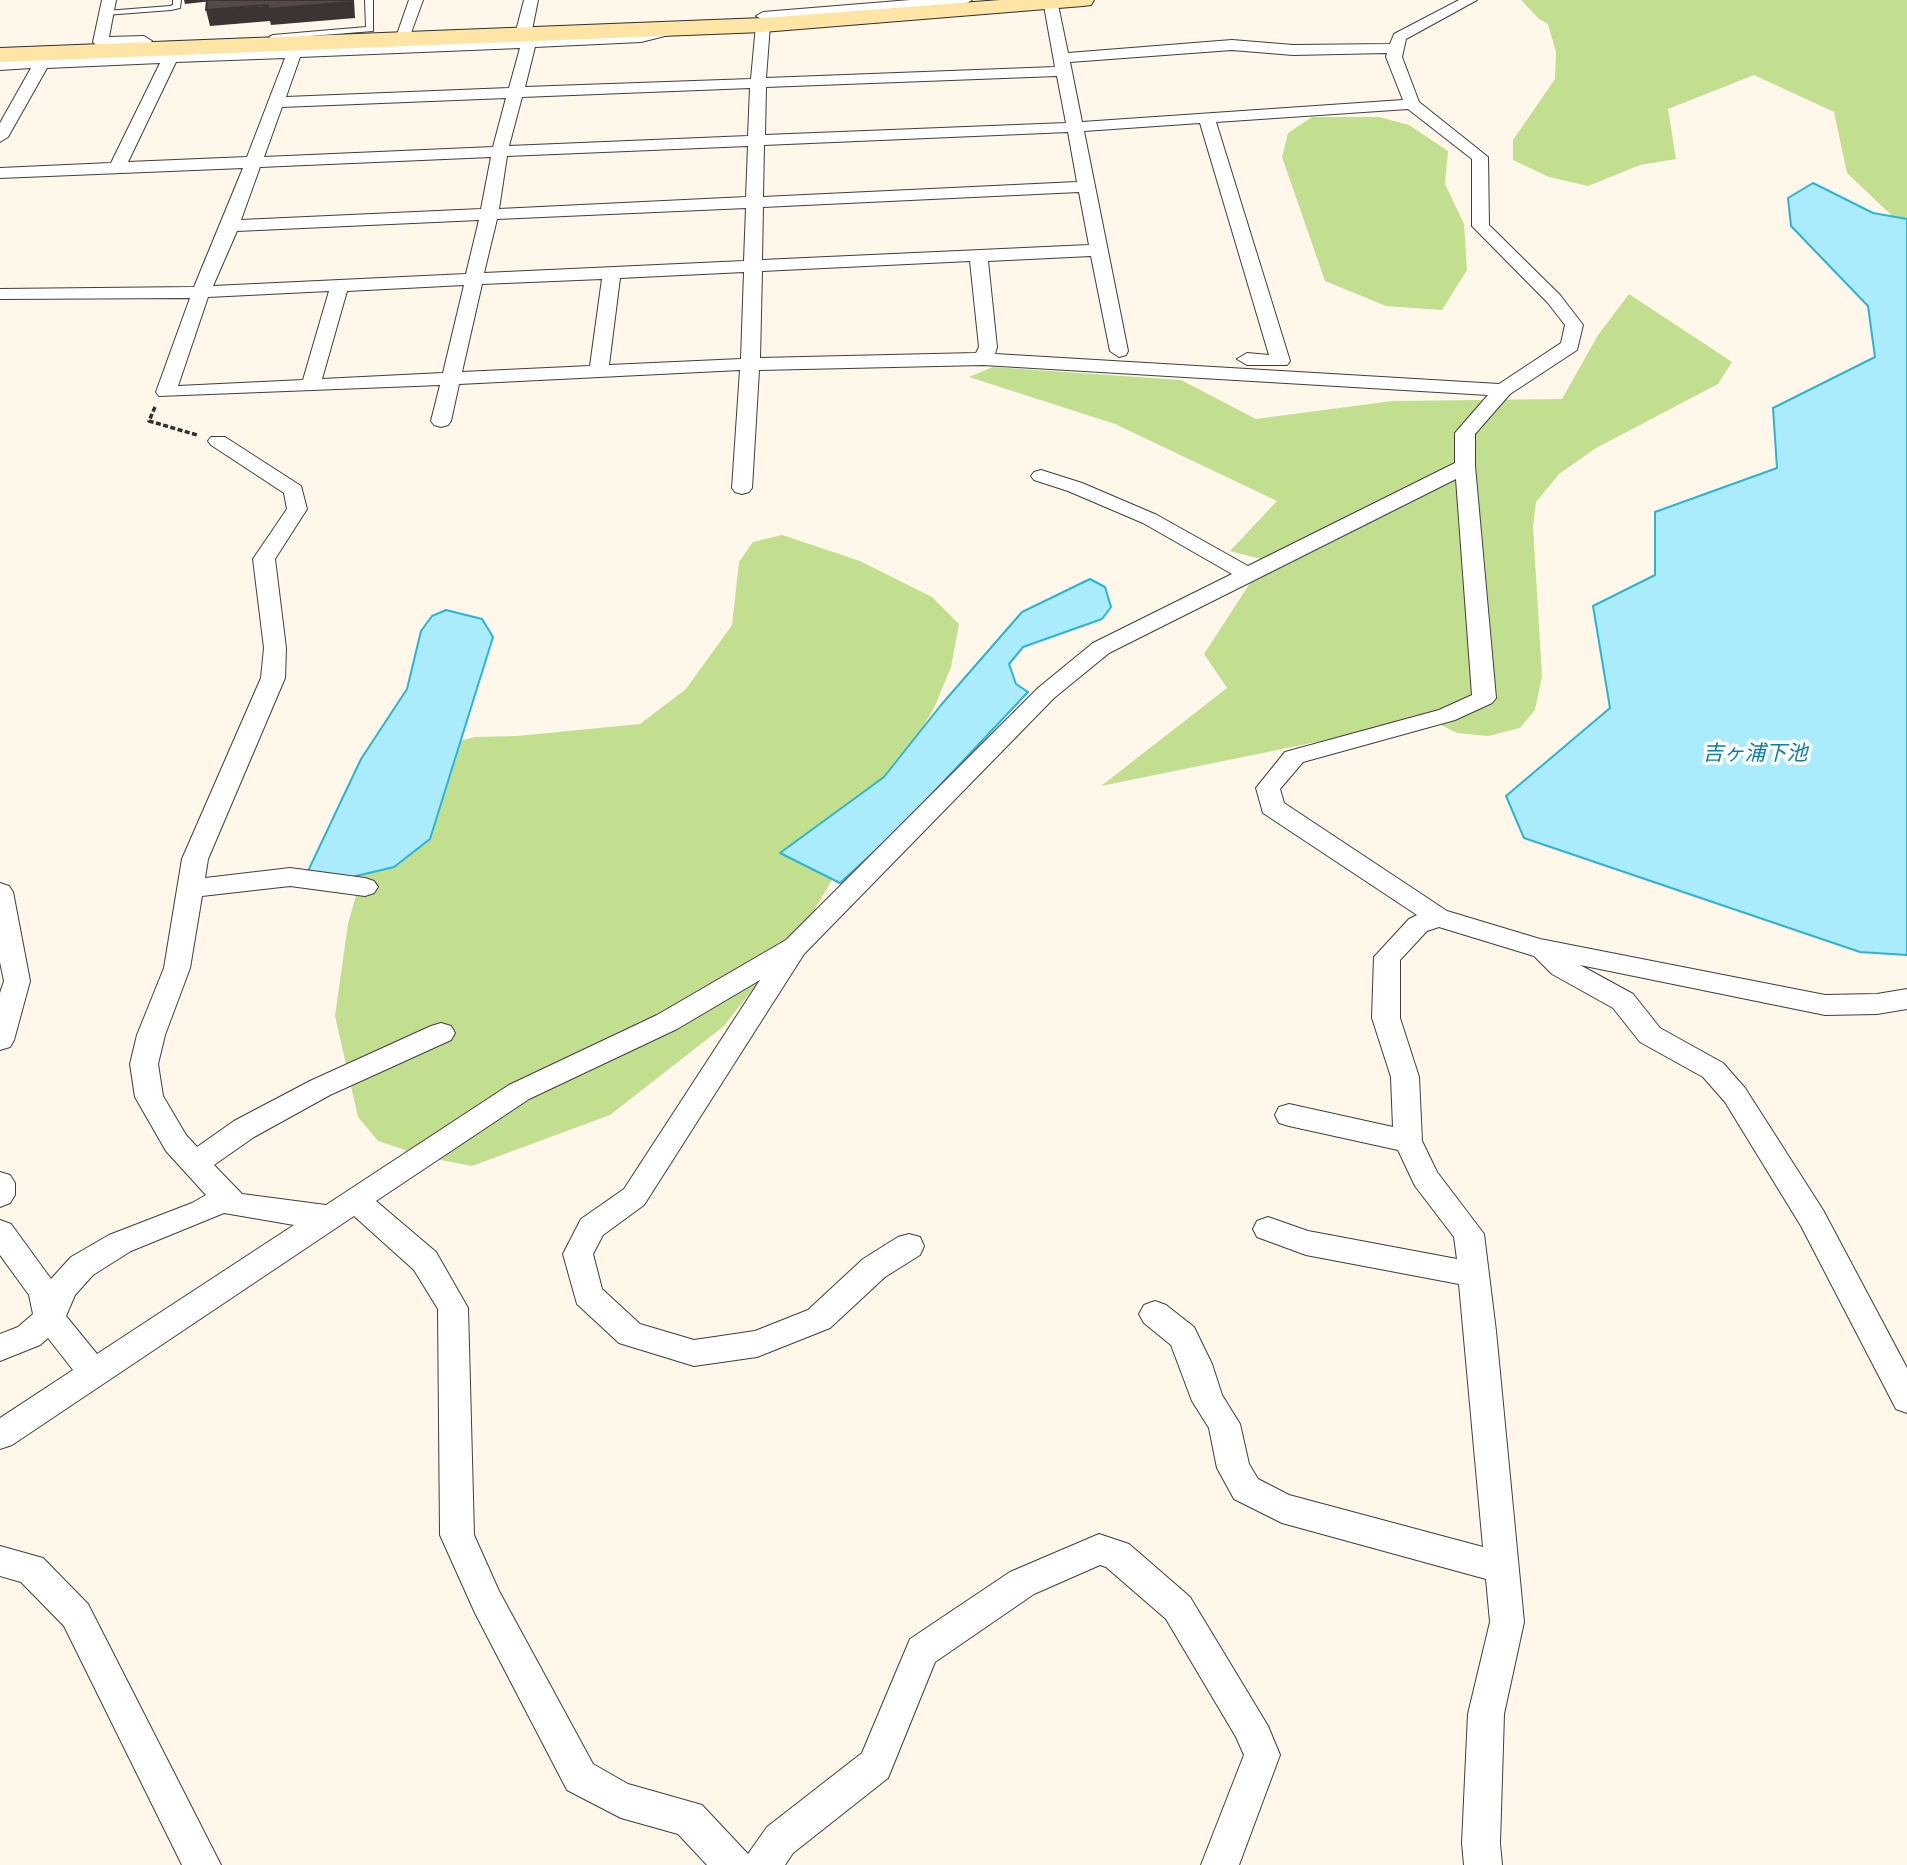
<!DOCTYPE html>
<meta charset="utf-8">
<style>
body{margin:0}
canvas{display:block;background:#fff7ea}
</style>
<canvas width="1907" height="1865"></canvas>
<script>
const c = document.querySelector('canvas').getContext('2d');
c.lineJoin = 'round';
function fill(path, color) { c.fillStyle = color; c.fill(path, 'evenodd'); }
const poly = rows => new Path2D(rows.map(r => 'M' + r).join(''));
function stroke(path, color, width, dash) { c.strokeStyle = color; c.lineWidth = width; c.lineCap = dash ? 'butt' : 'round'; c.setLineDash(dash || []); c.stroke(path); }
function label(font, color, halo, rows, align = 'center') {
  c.font = font + ' "Libre Baskerville","Noto Sans JP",serif'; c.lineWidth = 7; c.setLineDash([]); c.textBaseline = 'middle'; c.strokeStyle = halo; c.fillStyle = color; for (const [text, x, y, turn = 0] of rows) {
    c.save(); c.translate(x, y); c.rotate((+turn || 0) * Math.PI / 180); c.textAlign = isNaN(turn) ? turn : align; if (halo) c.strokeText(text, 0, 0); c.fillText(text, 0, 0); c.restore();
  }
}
const forest = poly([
 [1521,0,1907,0,1907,230,1847,173,1834,112,1754,75,1668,109,1676,159,1640,165,1588,186,1549,177,1513,160,1513,140,1555,79,1556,52,1548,24,1539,19],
 [1312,117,1379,117,1409,125,1448,151,1445,184,1464,224,1467,270,1442,310,1386,306,1325,281,1282,157,1288,133],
 [1629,294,1732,362,1718,384,1596,448,1559,474,1536,502,1533,527,1542,676,1535,710,1520,728,1488,736,1457,733,1429,719,1101,786,1227,688,1204,654,1265,560,1230,551,1277,501,1115,424,969,377,993,367,1181,380,1256,419,1392,401,1562,399,1598,335],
 [782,535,860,561,932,597,959,624,951,667,934,708,813,912,724,1026,610,1115,472,1166,430,1158,378,1141,358,1117,335,1016,348,924,368,853,426,749,475,737,517,736,640,724,686,689,732,625,739,562,753,542]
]);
const water = poly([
 [1813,183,1873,213,1907,219,1907,955,1860,952,1524,838,1506,796,1610,708,1593,606,1655,575,1655,512,1777,468,1773,408,1875,357,1868,306,1791,226,1788,198,1813,183],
 [1090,579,1105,587,1111,607,1102,619,1023,647,1009,664,1016,684,1028,692,897,831,840,883,780,853,884,777,941,705,1022,612,1090,579],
 [446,610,482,619,493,637,430,839,394,867,352,877,308,871,361,759,407,689,421,631,432,616,446,610]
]);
const path = poly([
 [155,407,149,421,197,435]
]);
const lane = poly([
 [173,0,181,0,180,8,171,10,106,15,102,13,106,11,170,6,173,5,173,0],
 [365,0,373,0,373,31,273,39,269,37,273,35,366,27,365,0]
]);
const street = poly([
 [102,0,116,0,109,37,144,36,152,41,149,44,96,45,93,42,102,0],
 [409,0,423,0,407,44,520,39,515,35,524,0,538,0,531,35,527,39,641,32,676,25,683,29,681,32,641,42,535,47,525,87,751,79,756,25,763,21,770,25,766,78,1055,67,1043,0,1057,0,1068,53,1232,40,1293,45,1390,44,1394,34,1459,0,1477,0,1406,39,1402,57,1419,102,1488,157,1489,225,1560,295,1583,325,1577,350,1510,394,1475,434,1475,466,1496,698,1492,703,1455,720,1303,762,1280,789,1284,803,1447,911,1540,939,1825,995,1877,994,1907,989,1907,1009,1877,1014,1825,1015,1580,965,1633,994,1660,1028,1723,1063,1745,1088,1823,1210,1907,1368,1907,1413,1896,1409,1801,1226,1725,1102,1703,1077,1640,1042,1613,1008,1552,974,1534,956,1439,927,1427,931,1400,960,1400,1018,1419,1077,1422,1141,1437,1172,1484,1234,1496,1331,1524,1622,1504,1714,1500,1843,1502,1865,1464,1865,1462,1843,1468,1714,1490,1622,1486,1579,1282,1523,1234,1499,1217,1468,1209,1428,1192,1401,1171,1345,1144,1323,1139,1314,1144,1305,1155,1301,1166,1305,1194,1327,1212,1364,1222,1395,1240,1424,1249,1464,1258,1479,1289,1495,1483,1547,1459,1284,1306,1255,1257,1237,1253,1229,1257,1221,1268,1217,1308,1231,1457,1259,1454,1237,1415,1186,1398,1150,1289,1126,1279,1123,1275,1115,1279,1107,1289,1104,1393,1127,1391,1077,1372,1018,1374,957,1409,919,1417,915,1263,813,1256,788,1285,752,1439,710,1472,695,1456,479,1109,653,1054,698,804,954,644,1205,603,1235,593,1254,602,1289,640,1324,694,1340,755,1331,808,1310,863,1259,898,1237,909,1234,920,1237,924,1246,920,1255,885,1277,830,1328,757,1357,694,1366,619,1343,577,1304,563,1254,581,1219,624,1189,760,980,677,1029,529,1099,376,1201,436,1252,468,1308,474,1535,499,1591,593,1764,628,1784,702,1805,748,1854,767,1827,862,1753,910,1639,1010,1572,1099,1534,1129,1544,1190,1597,1268,1726,1280,1755,1239,1865,1201,1865,1244,1755,1236,1737,1166,1619,1106,1567,1100,1565,1034,1594,935,1662,888,1778,793,1853,785,1865,707,1865,678,1834,621,1818,567,1790,475,1613,440,1535,438,1309,414,1270,354,1216,12,1445,0,1449,0,1418,73,1370,48,1338,40,1345,0,1361,0,1334,18,1327,33,1314,29,1295,0,1255,0,1220,11,1224,51,1279,71,1257,109,1235,192,1203,206,1195,166,1151,135,1097,130,1064,137,1035,164,968,182,859,261,678,264,648,253,559,287,509,284,493,211,445,208,441,211,437,225,437,301,486,307,509,275,559,286,648,285,678,208,859,205,878,290,868,365,878,374,881,378,887,374,893,365,896,290,886,202,896,190,968,165,1035,158,1064,163,1096,186,1135,197,1147,234,1121,310,1081,431,1026,441,1023,451,1026,455,1033,451,1040,330,1095,254,1137,214,1165,242,1194,326,1205,509,1085,657,1015,786,940,1038,688,1093,643,1232,574,1143,523,1068,491,1034,480,1031,476,1034,472,1041,470,1082,483,1157,515,1248,566,1455,463,1455,433,1488,395,983,365,759,370,752,488,749,492,742,494,735,492,732,488,740,370,459,384,451,421,448,425,441,427,434,425,431,421,440,385,159,396,156,392,190,298,0,299,0,289,194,287,243,168,0,178,0,168,111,163,160,63,47,68,8,137,0,142,0,123,31,68,0,70,0,60,288,48,292,42,297,40,302,42,304,48,400,44,395,40,409,0],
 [520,48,509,88,286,97,300,57,520,48],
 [1232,50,1293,55,1387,53,1386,57,1403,100,1082,122,1070,62,1232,50],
 [285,58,247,157,128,162,176,62,285,58],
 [1057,76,1066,123,765,135,766,87,1057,76],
 [750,88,748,136,509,146,522,97,750,88],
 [506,98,493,147,264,157,282,107,506,98],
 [1408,109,1472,159,1472,226,1548,303,1565,325,1561,343,1499,384,995,354,997,347,988,261,1091,256,1110,351,1119,357,1126,355,1128,351,1084,131,1200,123,1269,355,1247,353,1237,359,1247,365,1287,365,1290,361,1216,122,1408,109],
 [1068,132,1077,182,763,197,764,145,1068,132],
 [748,146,746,197,499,209,507,156,748,146],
 [491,157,481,209,241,220,260,167,491,157],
 [1079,192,1089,245,762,260,763,207,1079,192],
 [746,208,744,261,484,273,497,219,746,208],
 [479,220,466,274,213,286,237,231,479,220],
 [970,261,979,347,976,353,760,358,762,271,970,261],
 [744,272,741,359,609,365,620,278,744,272],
 [602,279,590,366,462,372,482,284,602,279],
 [464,285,443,373,322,379,347,291,464,285],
 [329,291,303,380,178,386,208,297,329,291],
 [224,1213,294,1225,97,1354,66,1316,75,1295,93,1275,131,1251,224,1213],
 [910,0,972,0,965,4,763,20,756,16,763,12,910,0],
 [0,883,9,886,13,892,30,981,14,1040,10,1047,0,1050,0,993,4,981,0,962,0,883],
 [0,1172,10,1175,15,1183,15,1195,10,1203,0,1207,0,1172],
 [0,1546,43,1558,88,1604,221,1865,182,1865,64,1626,21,1582,0,1576,0,1546]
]);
const secondary = poly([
 [1000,0,1094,0,1091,5,1083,6,763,32,0,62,0,48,763,18,1000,0]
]);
const shadedWall = poly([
 [184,0,212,0,212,1,185,4],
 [354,0,355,18,271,25,270,21,210,26,206,10]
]);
const building = poly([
 [207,0,352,0,352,2,268,9,268,5,206,10,207,0]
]);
const waterNames = [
 ["吉ヶ浦下池",1755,754]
];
fill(forest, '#c1df8f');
fill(water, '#aaecfb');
stroke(water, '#2bb3d8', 2);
stroke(lane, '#3f3f3f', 2);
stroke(street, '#3f3f3f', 2);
stroke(secondary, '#2e2e2e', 2);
stroke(path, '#2e2e2e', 3.5, [5, 2.5]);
fill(lane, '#fff');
fill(street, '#fff');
fill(secondary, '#ffe5a5');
fill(shadedWall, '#3c3432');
fill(building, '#554a47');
stroke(building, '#3c3432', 2);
label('italic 21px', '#0b7fa7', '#fff', waterNames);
</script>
